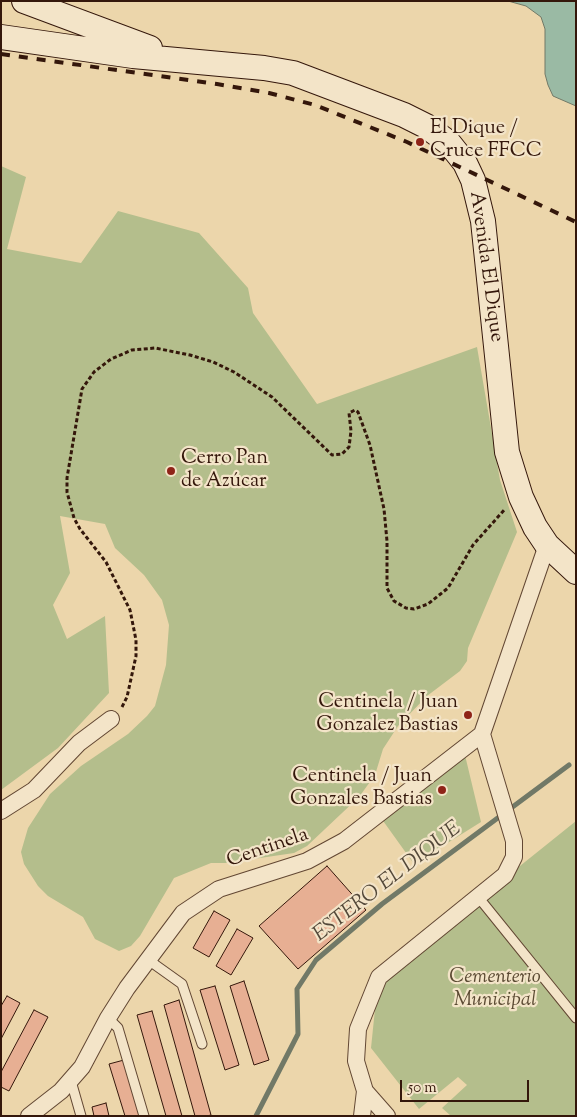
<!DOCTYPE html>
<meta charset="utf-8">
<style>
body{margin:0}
#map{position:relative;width:577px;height:1117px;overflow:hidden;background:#ecd6ab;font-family:"Sorts Mill Goudy",serif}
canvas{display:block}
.frame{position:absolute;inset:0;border:2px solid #34170b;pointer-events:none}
.scale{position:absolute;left:400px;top:1080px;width:129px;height:22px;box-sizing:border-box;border:2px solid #34170b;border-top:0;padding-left:6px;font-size:15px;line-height:18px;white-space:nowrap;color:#34170b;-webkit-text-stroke:4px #f3e4c8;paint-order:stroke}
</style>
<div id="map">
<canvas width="577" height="1117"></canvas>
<div class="frame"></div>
<div class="scale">50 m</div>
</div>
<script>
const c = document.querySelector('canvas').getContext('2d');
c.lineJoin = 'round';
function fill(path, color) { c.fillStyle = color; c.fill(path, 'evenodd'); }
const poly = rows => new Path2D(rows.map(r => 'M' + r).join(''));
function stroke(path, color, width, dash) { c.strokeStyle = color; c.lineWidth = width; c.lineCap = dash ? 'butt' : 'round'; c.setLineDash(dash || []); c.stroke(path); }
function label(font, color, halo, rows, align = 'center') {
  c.font = font + ' "Sorts Mill Goudy",serif'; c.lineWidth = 4.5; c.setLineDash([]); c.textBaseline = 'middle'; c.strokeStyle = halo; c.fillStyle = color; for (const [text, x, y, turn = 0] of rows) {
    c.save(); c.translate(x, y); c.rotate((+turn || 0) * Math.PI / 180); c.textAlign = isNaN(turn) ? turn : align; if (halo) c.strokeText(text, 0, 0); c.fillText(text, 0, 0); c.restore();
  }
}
const green = poly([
 [1,166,26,177,7,249,81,263,118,211,199,233,248,288,253,313,317,404,477,347,500,480,517,532,468,648,467,661,460,671,427,696,398,726,383,749,375,775,359,797,307,846,294,853,226,863,211,863,174,878,140,936,131,946,119,951,95,939,83,917,48,896,38,886,24,864,21,852,28,828,50,794,81,766,128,734,147,716,155,706,166,665,169,625,162,600,144,575,115,548,105,524,60,516,70,573,53,605,67,639,105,616,109,693,58,748,1,790],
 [464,751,481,822,414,864,381,818],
 [576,821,576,1116,451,1116,442,1108,467,1085,458,1077,419,1109,371,1048,378,980]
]);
const water = poly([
 [508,1,576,1,576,106,553,96,548,85,545,74,545,29,541,17,526,6,508,1]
]);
const stream = poly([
 [256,1116,298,1034,297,989,316,960,382,904,569,765]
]);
const building = poly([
 [327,866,366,910,298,969,259,926,327,866],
 [214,911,230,920,209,957,193,948,214,911],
 [237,929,253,938,231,975,216,966,237,929],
 [244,981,269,1060,254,1065,230,986,244,981],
 [215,986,239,1065,225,1070,200,990,215,986],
 [7,996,20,1003,1,1039,1,1006,7,996],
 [179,1000,211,1115,207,1116,195,1116,164,1005,179,1000],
 [34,1010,48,1017,9,1091,1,1087,1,1072,34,1010],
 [152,1011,182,1116,166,1116,137,1015,152,1011],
 [124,1060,141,1116,125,1116,109,1064,124,1060],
 [106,1103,109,1116,94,1116,92,1107,106,1103]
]);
const path = poly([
 [122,707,127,697,136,656,136,640,130,610,106,562,80,529,74,518,67,492,67,478,82,389,94,372,111,359,132,350,155,348,190,355,213,362,234,372,272,397,332,455,342,454,349,447,351,431,349,413,355,410,358,412,370,445,384,509,387,541,387,588,394,601,406,608,414,609,428,604,448,588,473,545,505,509]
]);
const service = poly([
 [479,898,576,1018],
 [147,959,182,984,202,1044],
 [108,1018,118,1028,144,1116],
 [71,1081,81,1116]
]);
const minor = poly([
 [1,811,34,790,79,743,111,719],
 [29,1116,61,1091,82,1067,108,1018,127,988,183,913,219,889,307,861,344,841,482,734,547,545],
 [362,1116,365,1091],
 [387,1116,365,1091,356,1061,358,1029,379,977,505,875,514,857,514,841,482,734]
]);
const secondary = poly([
 [24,1,150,48],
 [1,37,133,56,264,68,293,73,404,115,426,126,449,143,465,163,473,180,483,221,507,452,521,497,535,527,547,545,576,572]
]);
const rail = poly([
 [1,54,217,84,269,93,315,105,407,142,576,222]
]);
const markers = [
 [420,142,5,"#8f2418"],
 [171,471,5,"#8f2418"],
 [468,715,5,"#8f2418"],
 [442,790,5,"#8f2418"]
];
const poiNames = [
 ["El Dique /",430,130],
 ["Cruce FFCC",430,153],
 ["Cerro Pan",181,460],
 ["de Azúcar",181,483],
 ["Centinela / Juan",458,704,"right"],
 ["Gonzalez Bastias",458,727,"right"],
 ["Centinela / Juan",432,778,"right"],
 ["Gonzales Bastias",432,801,"right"]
];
const streetNames = [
 ["Avenida El Dique",485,267,82],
 ["Centinela",268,849,-19]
];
const parkNames = [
 ["Cementerio",495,979],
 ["Municipal",495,1002]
];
const waterNames = [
 ["ESTERO EL DIQUE",388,883,-38]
];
fill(green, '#b4be8c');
fill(water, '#9abaa4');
stroke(water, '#717967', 1);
stroke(stream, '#717967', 5);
fill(building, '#e7af93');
stroke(building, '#34170b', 1);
stroke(service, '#624733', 11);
stroke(minor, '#624733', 18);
stroke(secondary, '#34170b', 26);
stroke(path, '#34170b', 3, [4, 2.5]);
stroke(service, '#f3e4c8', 9);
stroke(minor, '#f3e4c8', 16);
stroke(secondary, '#f3e4c8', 24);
stroke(rail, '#34170b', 4, [9, 9]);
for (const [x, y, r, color] of markers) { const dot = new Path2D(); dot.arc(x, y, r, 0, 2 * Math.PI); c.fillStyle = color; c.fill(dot); stroke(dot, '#f3e4c8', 2); }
label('20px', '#34170b', '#f3e4c8', poiNames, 'left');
label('20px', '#34170b', '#f3e4c8', streetNames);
label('italic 20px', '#5a4932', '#f3e4c8', parkNames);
label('italic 21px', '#534839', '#f3e4c8', waterNames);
</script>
